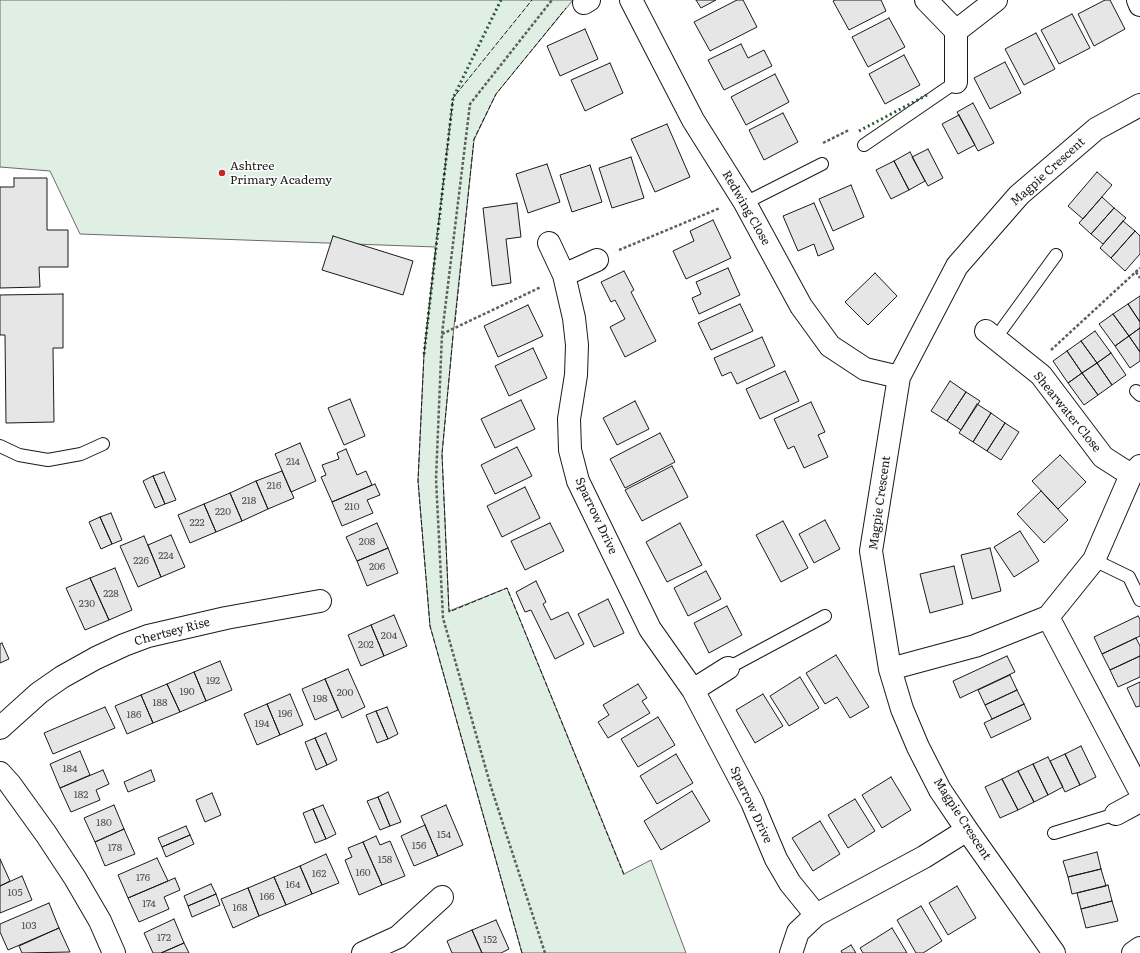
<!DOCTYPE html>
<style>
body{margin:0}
canvas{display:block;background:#fff}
</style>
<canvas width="1140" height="953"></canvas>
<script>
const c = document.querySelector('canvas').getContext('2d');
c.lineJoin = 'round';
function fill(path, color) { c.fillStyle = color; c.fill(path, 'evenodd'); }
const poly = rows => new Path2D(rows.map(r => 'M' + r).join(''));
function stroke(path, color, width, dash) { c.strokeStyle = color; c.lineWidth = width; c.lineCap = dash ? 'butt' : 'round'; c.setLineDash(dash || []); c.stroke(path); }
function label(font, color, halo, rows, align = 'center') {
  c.font = font + ' Literata,serif'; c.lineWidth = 3; c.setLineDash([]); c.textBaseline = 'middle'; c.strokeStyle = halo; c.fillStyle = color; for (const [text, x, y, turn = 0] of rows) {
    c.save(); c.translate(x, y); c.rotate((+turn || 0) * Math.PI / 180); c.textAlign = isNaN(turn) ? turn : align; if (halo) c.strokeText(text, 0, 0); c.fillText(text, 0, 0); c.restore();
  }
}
const green = poly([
 [0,0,573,0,496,94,474,140,453,336,442,454,449,611,507,588,624,874,651,860,686,953,522,953,430,626,418,481,424,354,436,247,80,234,50,171,0,167,0,0]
]);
const building = poly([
 [696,0,716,0,701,8,696,0],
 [737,0,743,0,757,27,710,51,694,22,737,0],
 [835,0,881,0,886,11,849,30,833,1,835,0],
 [1105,0,1110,0,1125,29,1094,46,1078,14,1105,0],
 [1072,14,1090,48,1059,64,1041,30,1072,14],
 [889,18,905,47,868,67,852,37,889,18],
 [585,29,598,59,560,76,547,46,585,29],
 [1036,33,1055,69,1024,85,1005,49,1036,33],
 [741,44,748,58,764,50,772,66,724,90,708,60,741,44],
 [904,55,920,85,885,104,869,74,904,55],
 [1005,62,1021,93,990,109,974,78,1005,62],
 [610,63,623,93,585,111,571,80,610,63],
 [775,74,789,102,746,125,731,97,775,74],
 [973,103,994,143,978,151,957,112,973,103],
 [783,113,798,142,764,160,749,130,783,113],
 [959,115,975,145,958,154,942,124,959,115],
 [667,124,690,177,655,192,631,139,667,124],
 [928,149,943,178,928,186,912,157,928,149],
 [910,152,925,181,909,190,894,161,910,152],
 [631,157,644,198,612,208,599,168,631,157],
 [894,161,909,190,891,199,876,170,894,161],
 [547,164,560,202,528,213,516,174,547,164],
 [590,165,602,202,572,212,560,175,590,165],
 [1097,172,1112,185,1083,219,1068,206,1097,172],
 [14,178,47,178,47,230,68,230,68,267,39,267,40,287,0,288,0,187,14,187,14,178],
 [851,185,864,217,833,231,819,199,851,185],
 [1102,197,1114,208,1091,234,1079,223,1102,197],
 [517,203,521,237,506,239,511,283,492,286,483,208,517,203],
 [814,203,834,249,818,256,814,244,798,251,783,216,814,203],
 [1114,208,1126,218,1103,244,1091,234,1114,208],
 [713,220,731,258,686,279,673,251,694,241,690,231,713,220],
 [1123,221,1135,231,1111,258,1100,248,1123,221],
 [1135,231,1140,236,1140,254,1125,271,1111,258,1135,231],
 [333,236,413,261,403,295,322,270,333,236],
 [728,268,740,295,699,314,692,298,701,294,696,282,728,268],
 [624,271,634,290,631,292,656,341,625,357,610,327,625,319,615,300,611,302,601,282,624,271],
 [875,273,897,296,868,325,845,302,875,273],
 [63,294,63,348,53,348,54,422,6,423,5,335,0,335,0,295,63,294],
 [1140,296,1140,322,1128,304,1140,296],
 [740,304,753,331,711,350,698,323,740,304],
 [1128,304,1140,322,1140,328,1129,336,1113,314,1128,304],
 [528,305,543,336,498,357,484,326,528,305],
 [1113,314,1129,336,1115,346,1099,324,1113,314],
 [1140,328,1140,352,1129,336,1140,328],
 [1095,331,1111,353,1097,363,1081,341,1095,331],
 [1129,336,1140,352,1140,361,1130,368,1115,346,1129,336],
 [762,337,775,366,737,384,731,372,722,376,714,358,762,337],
 [1081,341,1097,363,1082,373,1067,351,1081,341],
 [533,348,547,378,509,396,495,366,533,348],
 [1067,351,1082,373,1068,383,1053,361,1067,351],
 [1111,353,1126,375,1112,385,1097,363,1111,353],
 [1097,363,1112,385,1098,395,1082,373,1097,363],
 [785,371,799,401,760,419,746,389,785,371],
 [1082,373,1098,395,1084,405,1068,383,1082,373],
 [950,381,966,392,947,421,931,411,950,381],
 [966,392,980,401,961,430,947,421,966,392],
 [350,399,365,436,344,445,328,408,350,399],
 [521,400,535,429,495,448,481,419,521,400],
 [635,401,649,429,617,445,603,418,635,401],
 [811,402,825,432,818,435,828,457,804,468,794,446,788,449,774,419,811,402],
 [977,404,991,413,973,442,959,433,977,404],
 [991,413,1005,423,987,451,973,442,991,413],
 [1005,423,1019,432,1001,460,987,451,1005,423],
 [660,433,675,462,625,488,610,459,660,433],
 [300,443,316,481,291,492,275,454,300,443],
 [517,447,532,476,495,494,481,465,517,447],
 [346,449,357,475,366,471,372,485,332,502,321,477,326,475,322,465,339,459,337,453,346,449],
 [1060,455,1086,482,1058,509,1032,481,1060,455],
 [672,466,688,497,642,521,625,490,672,466],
 [282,471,294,498,268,509,256,481,282,471],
 [164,472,176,500,165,504,153,476,164,472],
 [153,476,165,504,155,508,143,481,153,476],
 [256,481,268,509,242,521,230,493,256,481],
 [375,484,380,495,367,500,373,513,342,526,332,502,375,484],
 [525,487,540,518,502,537,487,506,525,487],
 [1041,491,1068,520,1044,543,1017,514,1041,491],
 [230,493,242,521,216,532,204,504,230,493],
 [204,504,216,532,190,543,178,515,204,504],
 [111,513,122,540,112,544,100,517,111,513],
 [100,517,112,544,101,549,89,522,100,517],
 [825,520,840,549,814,563,799,534,825,520],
 [783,521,808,568,781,582,756,535,783,521],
 [377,523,388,548,357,561,346,537,377,523],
 [550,523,564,551,525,570,511,541,550,523],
 [680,523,702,565,667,582,646,542,680,523],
 [1020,531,1039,561,1014,577,994,547,1020,531],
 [171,535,185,567,161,577,148,545,171,535],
 [144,536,161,577,138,587,120,546,144,536],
 [388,548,398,573,367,586,357,561,388,548],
 [990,548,1001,591,972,599,961,555,990,548],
 [954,566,963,604,930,613,920,574,954,566],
 [115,568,132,610,109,620,90,578,115,568],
 [706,571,721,599,688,616,674,588,706,571],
 [90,578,109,620,85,630,66,588,90,578],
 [536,581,546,602,543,604,551,620,568,612,584,644,555,659,531,610,525,612,516,592,536,581],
 [608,599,624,633,594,647,578,614,608,599],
 [727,606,742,635,709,653,694,623,727,606],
 [394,615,407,646,384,656,371,625,394,615],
 [1138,616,1140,619,1140,636,1102,654,1094,637,1138,616],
 [371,625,384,656,361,666,348,635,371,625],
 [1136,638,1140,646,1140,656,1110,670,1102,654,1136,638],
 [2,643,9,659,0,663,0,644,2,643],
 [836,655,869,707,850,718,837,697,825,704,806,673,836,655],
 [1007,656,1015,672,960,698,953,681,1007,656],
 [1140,656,1140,677,1118,687,1110,670,1140,656],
 [220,661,232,690,206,701,194,672,220,661],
 [348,669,365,707,342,718,325,679,348,669],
 [194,672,206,701,180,712,167,684,194,672],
 [1010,675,1017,690,985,705,978,690,1010,675],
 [800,677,819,708,789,726,770,696,800,677],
 [325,679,338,710,315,720,302,689,325,679],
 [1140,682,1140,706,1136,707,1127,688,1140,682],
 [167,684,180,712,153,723,141,695,167,684],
 [638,684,647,698,642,701,650,713,608,738,598,722,609,715,603,705,638,684],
 [1017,690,1024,704,992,719,985,705,1017,690],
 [290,694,303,725,280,735,267,704,290,694],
 [763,694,783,726,755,743,736,710,763,694],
 [141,695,153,723,127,734,115,706,141,695],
 [267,704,280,735,257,745,244,714,267,704],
 [1024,704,1031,719,991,738,984,723,1024,704],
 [105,707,115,728,53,754,44,733,105,707],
 [387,707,398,734,388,739,376,711,387,707],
 [376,711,388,739,377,743,366,715,376,711],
 [658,717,675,745,638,767,621,739,658,717],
 [326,733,337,760,327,765,315,738,326,733],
 [315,738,327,765,316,770,305,742,315,738],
 [1081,746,1096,777,1080,785,1065,754,1081,746],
 [80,751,90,775,60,788,50,764,80,751],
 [676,754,693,783,657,804,640,776,676,754],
 [1065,754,1080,785,1065,792,1050,761,1065,754],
 [1048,757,1063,787,1048,795,1033,764,1048,757],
 [1033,764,1048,795,1034,802,1018,771,1033,764],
 [103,770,109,784,96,790,100,800,71,812,60,788,103,770],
 [151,770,155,781,128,792,124,782,151,770],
 [1018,771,1034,802,1018,810,1002,779,1018,771],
 [891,777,911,810,882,828,862,795,891,777],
 [1002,779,1018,810,1000,818,985,787,1002,779],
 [692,791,710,821,661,850,644,821,692,791],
 [388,792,401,822,390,826,378,797,388,792],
 [212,793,221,815,205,822,196,800,212,793],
 [378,797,390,826,380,830,367,801,378,797],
 [855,799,875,831,848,848,828,815,855,799],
 [114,805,124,829,95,842,84,818,114,805],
 [323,805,336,834,326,839,313,809,323,805],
 [446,805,463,845,438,856,421,816,446,805],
 [313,809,326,839,315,843,303,813,313,809],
 [820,821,840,854,813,871,792,838,820,821],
 [425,825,438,856,414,866,401,836,425,825],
 [186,826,190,835,162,847,158,838,186,826],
 [124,829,135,854,105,866,95,842,124,829],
 [190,835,194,844,166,857,162,847,190,835],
 [376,836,380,845,390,841,405,876,382,885,363,842,376,836],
 [363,842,382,885,359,895,345,860,352,857,348,848,363,842],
 [1097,852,1101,869,1068,877,1063,861,1097,852],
 [326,854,339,883,312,894,300,866,326,854],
 [157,858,168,881,128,898,118,875,157,858],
 [0,859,10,881,0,886,0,859],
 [300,866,312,894,286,905,274,877,300,866],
 [1101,869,1106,886,1072,894,1068,877,1101,869],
 [22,876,32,900,0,913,0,886,22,876],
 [274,877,286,905,259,916,248,888,274,877],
 [175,878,180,890,164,897,169,909,139,922,128,898,175,878],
 [211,884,216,894,188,906,184,896,211,884],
 [1108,885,1112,901,1081,909,1077,893,1108,885],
 [957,886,976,918,948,935,929,903,957,886],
 [248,888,259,916,233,928,221,899,248,888],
 [216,894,220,905,192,917,188,906,216,894],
 [1112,901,1118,921,1086,928,1081,909,1112,901],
 [49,903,59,928,8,950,0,932,0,924,49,903],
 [921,906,942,941,923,953,916,953,897,920,921,906],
 [174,919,184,943,161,953,153,953,144,933,174,919],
 [496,920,509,949,501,953,482,953,472,930,496,920],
 [59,928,70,952,22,953,19,946,59,928],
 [892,928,907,953,863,953,860,948,892,928],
 [472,930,482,953,452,953,447,941,472,930],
 [184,943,189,953,161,953,184,943],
 [851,945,856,953,842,953,841,951,851,945]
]);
const path = poly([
 [823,143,849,130],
 [619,250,720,208],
 [1136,272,1140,278],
 [442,334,541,287],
 [1051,350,1140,268],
 [545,953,491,787,443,618,436,479,442,334,470,104,552,0]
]);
const service = poly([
 [864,145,956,82],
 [745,203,822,164],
 [995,339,1056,255],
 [1136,391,1140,395],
 [0,446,19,455,48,460,81,454,103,444],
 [1094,560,1129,577,1140,600],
 [728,668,825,616],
 [1054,833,1116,814]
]);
const minor = poly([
 [631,0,693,120,745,203,801,306,830,346,865,369,899,377],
 [926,0,956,31],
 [1138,0,1140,5],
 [584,3,589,0],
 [956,82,956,31,996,0],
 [549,243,564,275,574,318,577,345,576,375,569,419,570,450,578,481,650,629,693,690,752,802,776,859,790,883,816,915,924,857,967,830],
 [564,275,597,260],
 [986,331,1041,375,1103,457,1131,475],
 [1048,617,1140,791],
 [890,669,975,646,1048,617,1094,560,1131,475,1140,466],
 [693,690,728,668],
 [0,728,39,693,62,677,96,658,124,645,148,636,226,618,320,601],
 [0,773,10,784,46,834,75,878,100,921,114,953],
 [1116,814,1140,801],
 [363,953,398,937,442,897],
 [791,953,798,932,816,915],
 [1054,953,967,830,940,790,918,747,902,709,890,669,871,551,899,377,957,266,1019,195,1096,129,1140,105],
 [1133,953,1140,948]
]);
const hedge = poly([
 [859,131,927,95],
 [424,354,453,98,501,0]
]);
const fence = poly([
 [455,322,474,139,496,94,566,8],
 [453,336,442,454,449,612,507,588,624,875],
 [522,953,430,626,418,481,424,354,431,289,453,98,532,0]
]);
const markers = [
 [222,173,4,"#c62828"]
];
const numberNames = [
 ["214",293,462],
 ["216",274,486],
 ["218",249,501],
 ["210",352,507],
 ["220",223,512],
 ["222",197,523],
 ["208",367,542],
 ["224",166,556],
 ["226",141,561],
 ["206",377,567],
 ["228",111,594],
 ["230",87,604],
 ["204",389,636],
 ["202",366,645],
 ["192",213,681],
 ["190",187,692],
 ["200",345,693],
 ["198",320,699],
 ["188",160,703],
 ["196",285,714],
 ["186",134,715],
 ["194",262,724],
 ["184",70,769],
 ["182",81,795],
 ["180",104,823],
 ["154",444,835],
 ["156",419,846],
 ["178",115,848],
 ["158",385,860],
 ["160",363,873],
 ["162",319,874],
 ["176",143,878],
 ["164",293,885],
 ["105",15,893],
 ["166",267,897],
 ["174",149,904],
 ["168",240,908],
 ["103",29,926],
 ["172",164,938],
 ["152",490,940]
];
const poiNames = [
 ["Ashtree",230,166],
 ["Primary Academy",230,180]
];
const streetNames = [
 ["Magpie Crescent",1048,172,-42],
 ["Redwing Close",746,208,60],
 ["Shearwater Close",1067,412,51],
 ["Magpie Crescent",880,503,-82],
 ["Sparrow Drive",596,516,65],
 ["Chertsey Rise",172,632,-15],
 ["Sparrow Drive",751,805,65],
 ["Magpie Crescent",962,819,57]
];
fill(green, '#e0efe3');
stroke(green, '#6a6a6a', 1);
fill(building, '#e6e6e6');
stroke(building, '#1a1a1a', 1);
stroke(service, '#1a1a1a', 14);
stroke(minor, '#1a1a1a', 24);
stroke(path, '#5f5f5f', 2.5, [3, 2]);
stroke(service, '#fff', 12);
stroke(minor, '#fff', 22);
stroke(hedge, '#2b5a34', 3, [2, 3]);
stroke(fence, '#1a1a1a', 1, [5, 2]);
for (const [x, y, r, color] of markers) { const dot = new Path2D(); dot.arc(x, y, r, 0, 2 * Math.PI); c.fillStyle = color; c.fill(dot); stroke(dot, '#fff', 1.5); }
label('10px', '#4d4d4d', null, numberNames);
label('12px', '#1a1a1a', '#fff', poiNames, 'left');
label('12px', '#1a1a1a', '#fff', streetNames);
</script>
